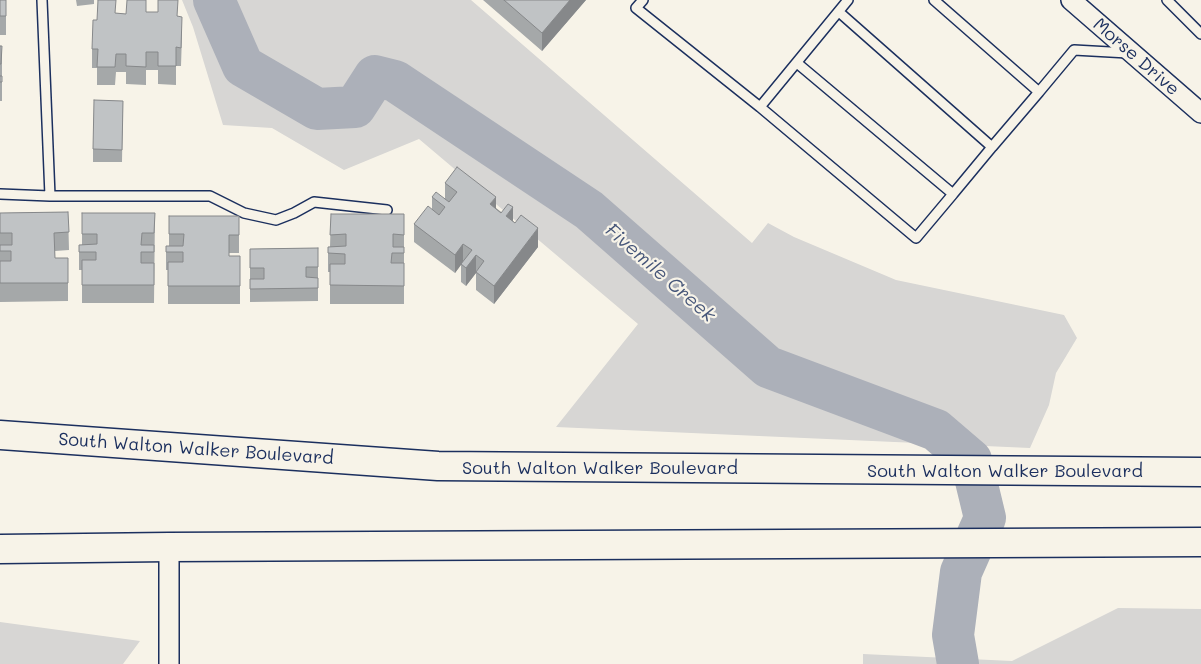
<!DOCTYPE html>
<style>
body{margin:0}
canvas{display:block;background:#f7f3e8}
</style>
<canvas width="1201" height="664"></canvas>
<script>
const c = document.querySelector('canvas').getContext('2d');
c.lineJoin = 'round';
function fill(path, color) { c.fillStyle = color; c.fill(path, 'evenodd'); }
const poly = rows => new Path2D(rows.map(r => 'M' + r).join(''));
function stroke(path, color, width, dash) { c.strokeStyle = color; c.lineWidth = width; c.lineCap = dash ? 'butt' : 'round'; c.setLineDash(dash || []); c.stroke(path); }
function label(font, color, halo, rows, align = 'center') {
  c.font = font + ' Mali,sans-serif'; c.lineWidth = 4.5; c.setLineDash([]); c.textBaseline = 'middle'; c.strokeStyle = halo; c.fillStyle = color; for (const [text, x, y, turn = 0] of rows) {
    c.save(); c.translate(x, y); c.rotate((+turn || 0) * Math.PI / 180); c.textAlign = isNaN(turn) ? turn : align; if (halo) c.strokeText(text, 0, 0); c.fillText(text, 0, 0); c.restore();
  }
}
const green = poly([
 [182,0,471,0,752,243,768,223,794,237,896,280,1064,315,1077,338,1056,373,1049,405,1030,448,556,427,638,324,419,139,344,170,272,128,223,125,193,27],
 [1118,608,1201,609,1201,664,863,664,863,654,1012,661],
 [0,622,140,641,123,664,0,664]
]);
const river = poly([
 [214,0,243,66,317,109,355,107,375,76,395,81,589,210,768,367,936,430,971,460,985,518,961,572,953,635,958,664]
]);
const lane = poly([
 [643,0,636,8,760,107,848,0],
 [934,0,1039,92,1074,50,1128,53],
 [1167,0,1201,34],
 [839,12,992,147,1039,92],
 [797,63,953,194,992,147],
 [760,107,916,238,953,194],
 [0,194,50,196,42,0],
 [50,196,210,196,244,213,276,220,294,213,314,202,387,210]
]);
const street = poly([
 [1071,0,1201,113],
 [169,664,169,547]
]);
const primary = poly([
 [0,435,438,466,1201,472],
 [0,549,169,547,1201,542]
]);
const wall = poly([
 [0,0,6,0,6,35,0,35],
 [76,0,94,0,94,4,77,6],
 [483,0,586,0,542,51],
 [146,12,178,16,182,35,181,66,176,66,176,85,158,84,158,70,146,70,146,85,126,84,126,72,116,72,115,85,97,85,97,68,92,68,92,49,97,20,116,13,126,14],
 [0,46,2,46,2,101,0,101],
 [123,101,122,162,93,162,93,149],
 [445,183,496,208,513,221,538,247,494,304,476,290,476,273,466,286,461,282,461,265,455,273,414,242,414,224,432,209,432,197,445,199],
 [68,212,69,250,55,251,55,258,68,258,68,301,0,302,0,213],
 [82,213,155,213,154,303,82,303,82,270,79,270,79,245,82,245],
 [331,214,404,214,404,304,330,304,330,272,328,272,328,247,330,247],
 [169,216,239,216,239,253,229,253,229,256,240,256,240,304,168,304,168,270,166,270,166,246,169,246],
 [318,248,318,301,250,302,250,249]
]);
const shadedWall = poly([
 [570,0,586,0,542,51,542,33],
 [496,197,496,215,490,204],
 [513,207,513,225,506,216],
 [538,228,538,247,494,304,494,286],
 [463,244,463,262,455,273,455,255],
 [476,255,476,273,466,286,466,268]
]);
const building = poly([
 [0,0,6,0,6,16,0,16,0,0],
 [98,0,116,0,115,13,126,14,127,0,146,0,146,12,158,12,158,0,178,0,177,16,182,17,181,48,176,47,176,66,158,66,158,52,146,52,146,67,126,66,126,54,116,54,115,67,97,67,98,49,92,49,93,20,97,20,98,0],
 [504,0,570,0,542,33,504,0],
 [0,46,2,46,1,64,0,64,0,46],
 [0,76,2,76,2,82,0,82,0,76],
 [94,100,123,101,122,150,93,149,94,100],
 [457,167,496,197,490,204,501,213,508,204,513,207,506,216,515,223,521,215,538,228,494,286,476,272,484,261,476,255,466,268,461,264,472,250,463,244,455,255,414,224,428,206,439,215,445,207,432,197,436,192,449,202,457,192,445,183,457,167],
 [68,212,69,232,54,233,55,258,68,258,68,283,0,283,0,261,11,261,11,251,0,251,0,245,12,245,12,233,0,233,0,213,68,212],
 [82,213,155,213,154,233,142,233,141,245,154,245,154,252,141,252,141,263,154,263,154,285,82,285,82,260,96,260,96,252,79,252,79,245,97,244,97,234,82,234,82,213],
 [331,214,404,214,404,235,393,234,393,247,404,247,404,253,392,253,391,263,404,263,404,286,330,285,330,264,345,264,345,254,328,253,328,247,346,246,346,234,330,235,331,214],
 [169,216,239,216,239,235,229,235,229,256,240,256,240,286,168,286,168,262,183,262,183,252,166,252,166,246,183,246,184,234,169,234,169,216],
 [318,248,318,267,306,267,306,277,318,278,318,288,250,289,250,279,264,279,264,268,250,268,250,249,318,248]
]);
const streetNames = [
 ["Morse Drive",1136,57,41],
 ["South Walton Walker Boulevard",196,449,4],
 ["South Walton Walker Boulevard",600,468],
 ["South Walton Walker Boulevard",1005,471]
];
const waterNames = [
 ["Fivemile Creek",660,273,41]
];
fill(green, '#d7d6d4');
stroke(river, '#acb0b9', 42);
stroke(lane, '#1b2f5e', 12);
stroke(street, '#1b2f5e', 22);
stroke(primary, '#1b2f5e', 31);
stroke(lane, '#f7f3e8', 9);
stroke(street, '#f7f3e8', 19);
stroke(primary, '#f7f3e8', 28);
fill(wall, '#a5a8a9');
fill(shadedWall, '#86888a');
fill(building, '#c0c3c5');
stroke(building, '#86888a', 1);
label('18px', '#1b2f5e', '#f7f3e8', streetNames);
label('italic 19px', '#465679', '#f7f3e8', waterNames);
</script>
